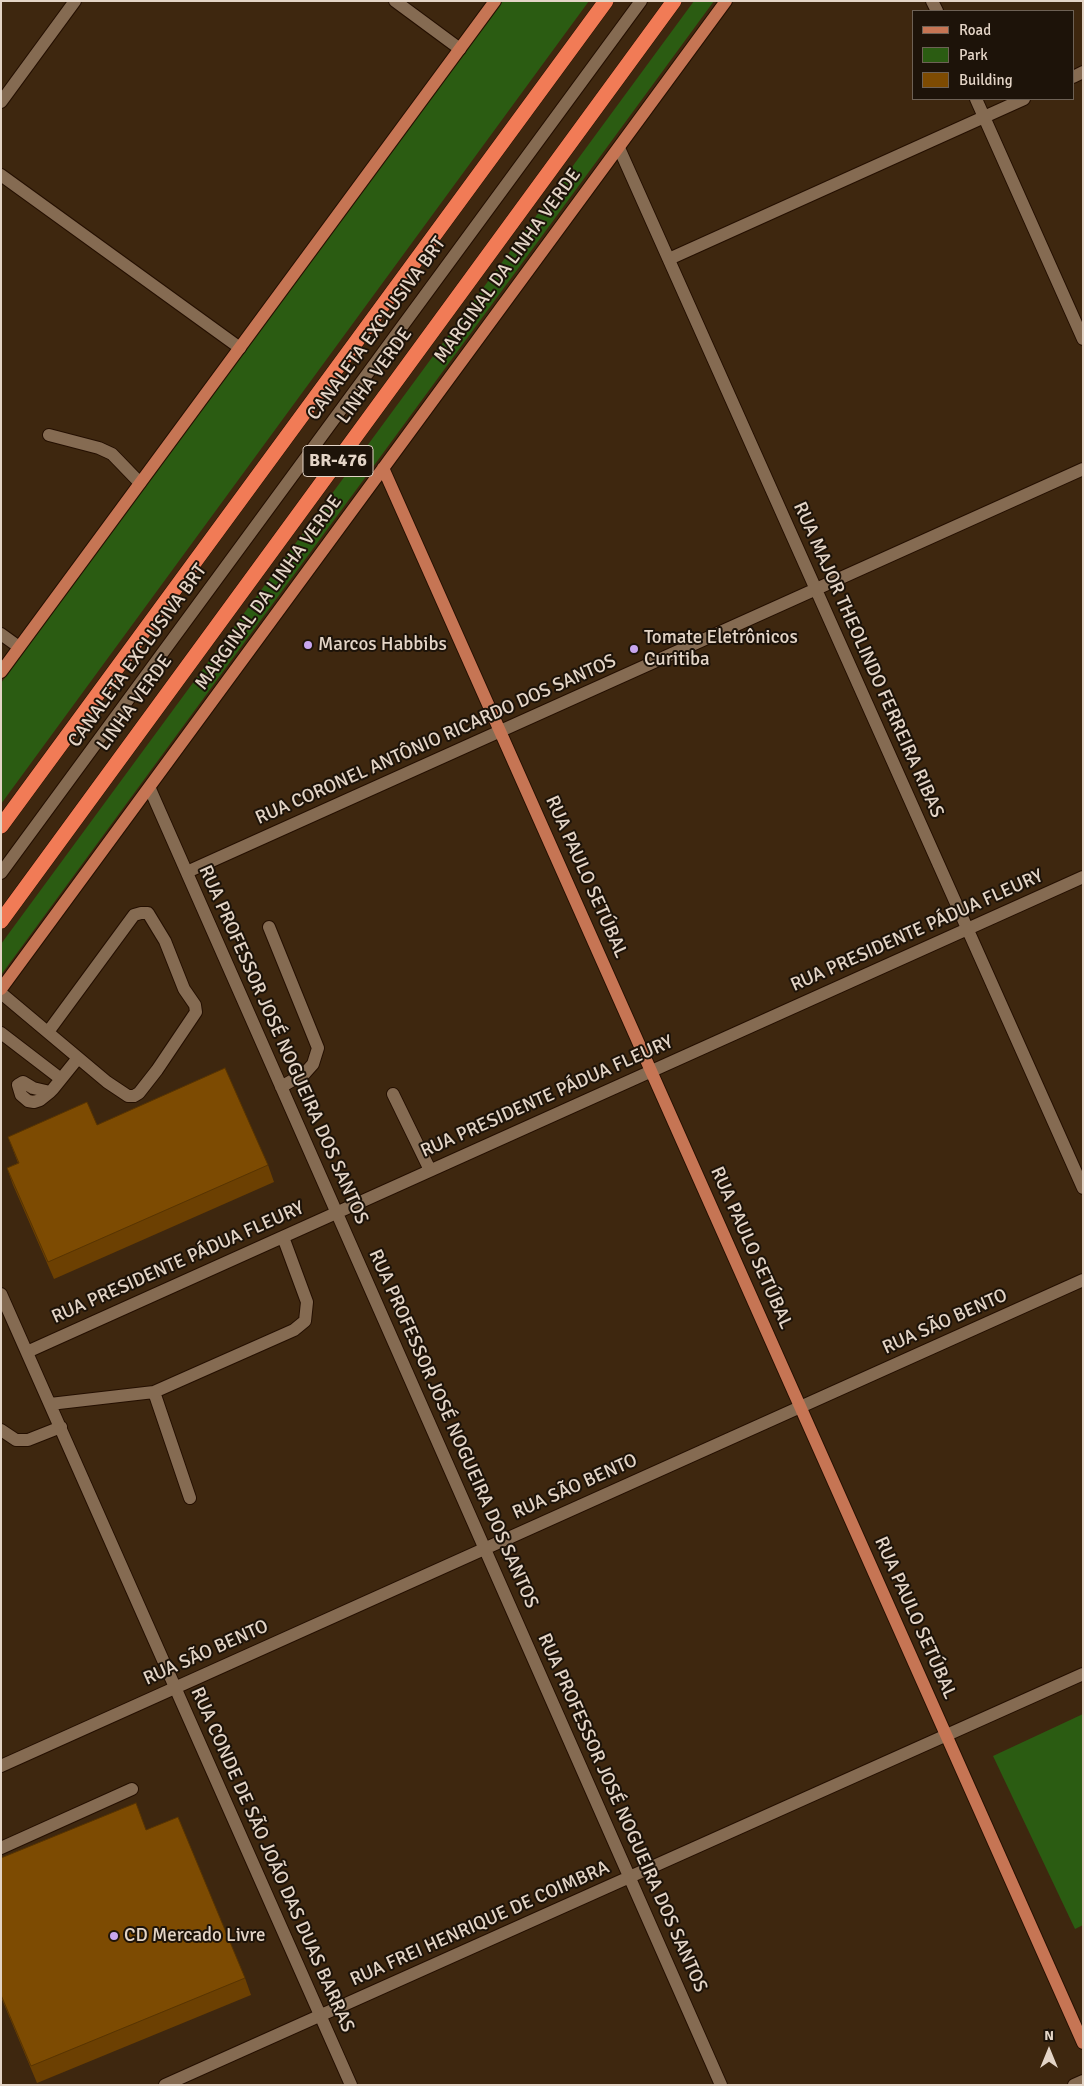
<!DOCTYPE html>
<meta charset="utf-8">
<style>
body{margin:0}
#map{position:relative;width:1084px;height:2086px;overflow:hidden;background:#3e270f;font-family:Signika,sans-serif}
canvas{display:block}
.frame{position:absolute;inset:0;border:2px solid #e4d5c7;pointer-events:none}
.legend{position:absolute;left:912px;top:10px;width:162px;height:90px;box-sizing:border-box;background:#1d1309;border:1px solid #6d6155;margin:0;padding:6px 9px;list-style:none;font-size:15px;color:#e4d5c7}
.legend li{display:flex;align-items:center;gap:10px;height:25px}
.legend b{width:25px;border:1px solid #6d6155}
.north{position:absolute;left:1024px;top:2026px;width:50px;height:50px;-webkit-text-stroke:4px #1d1309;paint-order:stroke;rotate:0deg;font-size:14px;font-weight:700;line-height:20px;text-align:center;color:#e4d5c7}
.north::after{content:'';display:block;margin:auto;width:18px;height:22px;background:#e4d5c7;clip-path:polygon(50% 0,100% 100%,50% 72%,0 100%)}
</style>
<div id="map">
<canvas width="1084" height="2086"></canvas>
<div class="frame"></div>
<ul class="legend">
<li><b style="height:6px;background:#c67554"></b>Road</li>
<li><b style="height:14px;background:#2b5c12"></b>Park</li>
<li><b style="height:14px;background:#7d4b02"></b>Building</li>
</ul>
<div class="north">N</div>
</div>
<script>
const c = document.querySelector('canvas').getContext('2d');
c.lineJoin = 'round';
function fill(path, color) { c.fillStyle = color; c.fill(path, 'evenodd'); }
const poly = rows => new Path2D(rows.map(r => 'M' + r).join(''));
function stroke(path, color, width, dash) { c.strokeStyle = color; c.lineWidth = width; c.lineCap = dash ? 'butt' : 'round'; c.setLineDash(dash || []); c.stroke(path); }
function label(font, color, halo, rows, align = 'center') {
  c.font = font + ' Signika,sans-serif'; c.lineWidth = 4; c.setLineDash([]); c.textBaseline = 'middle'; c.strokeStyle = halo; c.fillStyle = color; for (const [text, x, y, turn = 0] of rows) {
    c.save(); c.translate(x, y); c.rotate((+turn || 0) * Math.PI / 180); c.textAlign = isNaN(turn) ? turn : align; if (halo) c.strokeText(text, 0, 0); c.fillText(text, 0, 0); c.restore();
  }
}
const green = poly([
 [499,1,589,1,1,804,1,683],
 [694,1,714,1,1,975,1,944],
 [1083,1714,1083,1925,1075,1929,993,1756]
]);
const minor = poly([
 [395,1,460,49],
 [932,1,937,11],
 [1073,77,1083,72],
 [976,99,1083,339],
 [1,102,75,1],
 [619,148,1083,1188],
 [1,175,240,348],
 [669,259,1024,99],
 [49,435,99,448,112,454,140,483],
 [1,634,19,647],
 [150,789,721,2085],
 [187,872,1083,469],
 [1,873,641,1],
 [269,927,318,1048,313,1064,305,1073,281,1087],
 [1,993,107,1082,128,1096,134,1096,139,1093,157,1070,196,1012,195,1005,184,989,165,941,148,913,141,913,134,915,48,1032],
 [1,1033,61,1079],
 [50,1092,33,1088,23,1082,18,1085,21,1095,28,1101,34,1102,40,1100,50,1092,53,1089,78,1058],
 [393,1094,430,1170],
 [1,1294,351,2085],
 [27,1352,1083,877],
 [154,1392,190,1498],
 [50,1404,154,1392,294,1330,305,1321,307,1302,283,1237],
 [1,1430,16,1440,28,1440,61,1427],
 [1,1766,1083,1280],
 [1,1848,132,1789],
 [165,2085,1083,1674],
 [1074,2085,1083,2081]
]);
const major = poly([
 [383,468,1083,2043],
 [1,672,495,1],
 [1,989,726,1]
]);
const highway = poly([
 [1,826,606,1],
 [1,921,674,1]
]);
const wall = poly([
 [97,1125,268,1165,274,1182,54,1279,13,1185,7,1168,18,1163,8,1137],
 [146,1830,245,1978,251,1995,37,2083,1,1997,1,1858]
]);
const building = poly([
 [225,1068,268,1165,48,1262,7,1168,19,1163,8,1137,87,1102,97,1125,225,1068],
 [136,1803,146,1830,178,1817,245,1978,31,2066,1,1995,1,1858,136,1803]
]);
const markers = [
 [308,645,5,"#c8a6ef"],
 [634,649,5,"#c8a6ef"],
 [114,1936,5,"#c8a6ef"]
];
const shields = [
 [338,461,70]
];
const shieldNames = [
 ["BR-476",338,461]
];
const streetNames = [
 ["MARGINAL DA LINHA VERDE",508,266,-54],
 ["CANALETA EXCLUSIVA BRT",377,329,-54],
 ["LINHA VERDE",375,376,-54],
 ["MARGINAL DA LINHA VERDE",269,593,-54],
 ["CANALETA EXCLUSIVA BRT",138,656,-54],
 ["RUA MAJOR THEOLINDO FERREIRA RIBAS",868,660,66],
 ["LINHA VERDE",135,703,-54],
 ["RUA CORONEL ANTÔNIO RICARDO DOS SANTOS",436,740,-24],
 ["RUA PAULO SETÚBAL",586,877,66],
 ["RUA PRESIDENTE PÁDUA FLEURY",917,931,-24],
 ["RUA PROFESSOR JOSÉ NOGUEIRA DOS SANTOS",283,1045,66],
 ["RUA PRESIDENTE PÁDUA FLEURY",547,1097,-24],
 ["RUA PAULO SETÚBAL",751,1248,66],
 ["RUA PRESIDENTE PÁDUA FLEURY",178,1263,-24],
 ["RUA SÃO BENTO",945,1322,-24],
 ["RUA PROFESSOR JOSÉ NOGUEIRA DOS SANTOS",453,1429,66],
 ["RUA SÃO BENTO",575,1487,-24],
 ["RUA PAULO SETÚBAL",915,1618,66],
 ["RUA SÃO BENTO",206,1653,-24],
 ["RUA PROFESSOR JOSÉ NOGUEIRA DOS SANTOS",622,1813,66],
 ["RUA CONDE DE SÃO JOÃO DAS DUAS BARRAS",272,1860,66],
 ["RUA FREI HENRIQUE DE COIMBRA",480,1924,-24]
];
const poiNames = [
 ["Tomate Eletrônicos",644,638],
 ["Curitiba",644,660],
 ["Marcos Habbibs",318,645],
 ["CD Mercado Livre",124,1936]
];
fill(green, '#2b5c12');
stroke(minor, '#240f00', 14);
stroke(major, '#240f00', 14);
stroke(highway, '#240f00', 16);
stroke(minor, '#856b52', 12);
stroke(major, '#c67554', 12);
stroke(highway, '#f17b56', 15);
fill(wall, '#6c4002');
fill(building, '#7d4b02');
stroke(building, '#583401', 1);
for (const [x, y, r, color] of markers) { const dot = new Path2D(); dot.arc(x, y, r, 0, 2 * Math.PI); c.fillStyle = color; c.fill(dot); stroke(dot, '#1d1309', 2); }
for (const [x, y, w] of shields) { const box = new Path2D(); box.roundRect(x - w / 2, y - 15.5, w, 31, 4); c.fillStyle = '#1d1309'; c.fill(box); stroke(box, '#e4d5c7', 1); }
label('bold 18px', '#e4d5c7', null, shieldNames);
label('19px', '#e4d5c7', '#1d1309', streetNames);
label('19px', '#e4d5c7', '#1d1309', poiNames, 'left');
</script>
